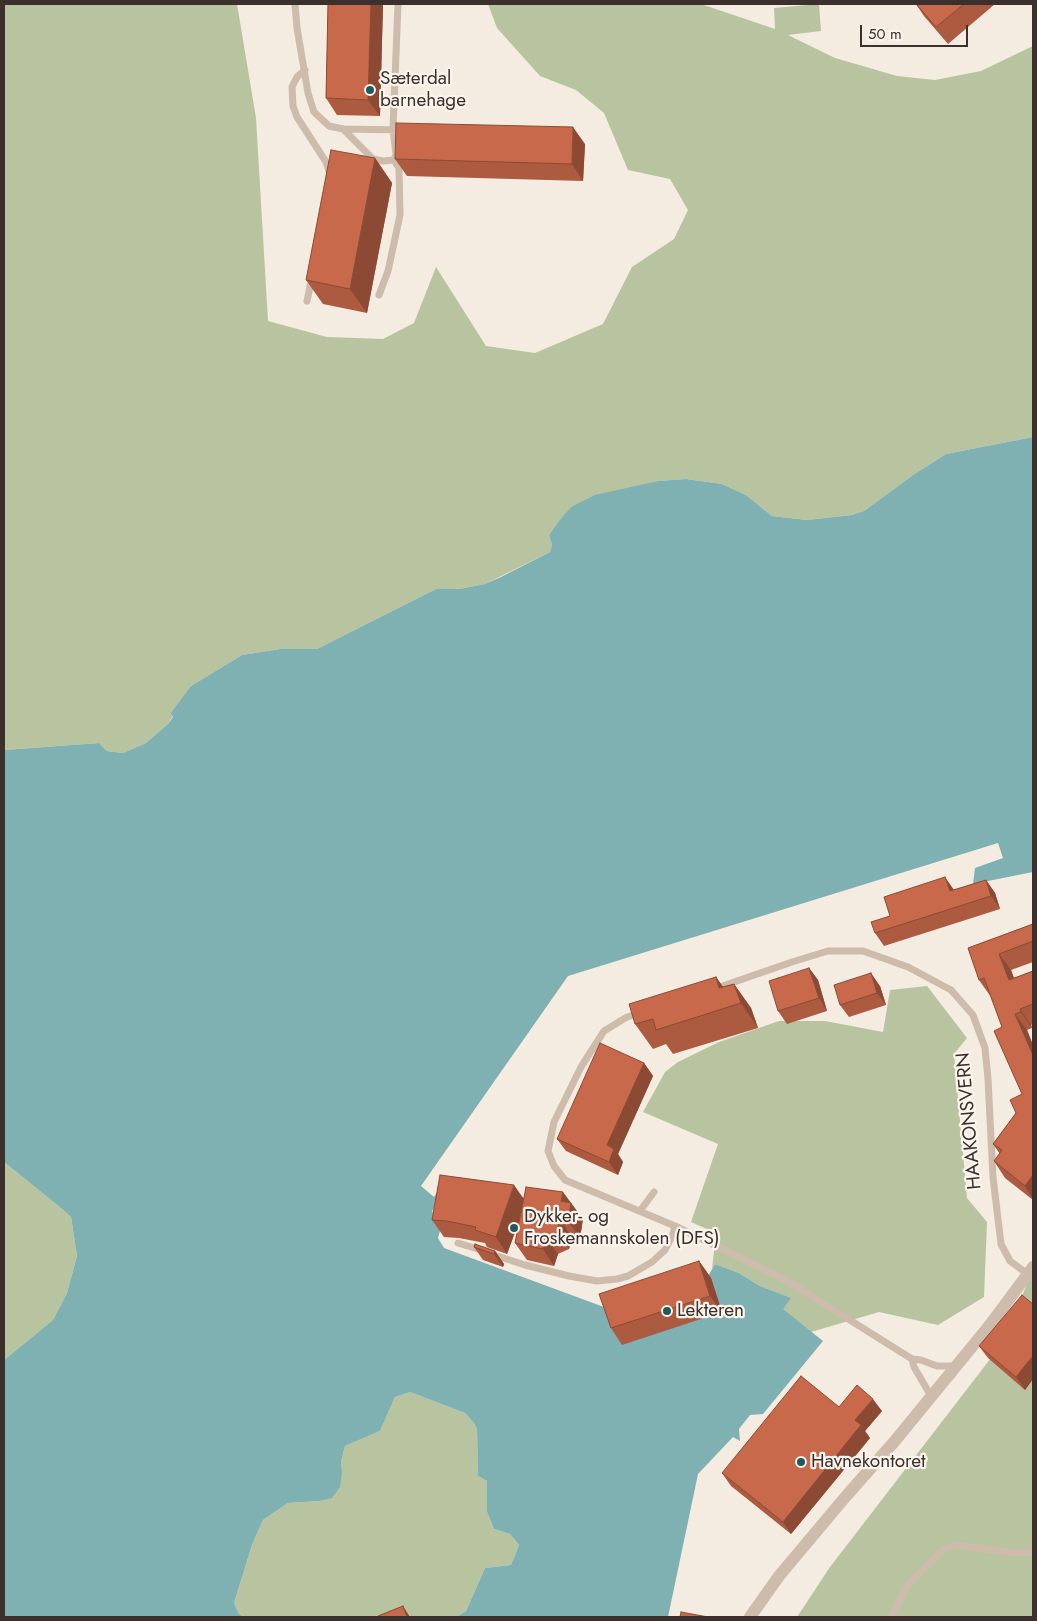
<!DOCTYPE html>
<meta charset="utf-8">
<style>
body{margin:0}
#map{position:relative;width:1037px;height:1621px;overflow:hidden;background:#f4ebe1;font-family:Jost,sans-serif}
canvas{display:block}
.frame{position:absolute;inset:0;border:5px solid #3b302b;pointer-events:none}
.scale{position:absolute;left:860px;top:25px;width:108px;height:22px;box-sizing:border-box;border:2px solid #3b302b;border-top:0;padding-left:6px;font-size:15px;line-height:18px;white-space:nowrap;color:#3b302b;-webkit-text-stroke:4px #fbf5ee;paint-order:stroke}
</style>
<div id="map">
<canvas width="1037" height="1621"></canvas>
<div class="frame"></div>
<div class="scale">50 m</div>
</div>
<script>
const c = document.querySelector('canvas').getContext('2d');
c.lineJoin = 'round';
function fill(path, color) { c.fillStyle = color; c.fill(path, 'evenodd'); }
const poly = rows => new Path2D(rows.map(r => 'M' + r).join(''));
function stroke(path, color, width, dash) { c.strokeStyle = color; c.lineWidth = width; c.lineCap = dash ? 'butt' : 'round'; c.setLineDash(dash || []); c.stroke(path); }
function label(font, color, halo, rows, align = 'center') {
  c.font = font + ' Jost,sans-serif'; c.lineWidth = 4.5; c.setLineDash([]); c.textBaseline = 'middle'; c.strokeStyle = halo; c.fillStyle = color; for (const [text, x, y, turn = 0] of rows) {
    c.save(); c.translate(x, y); c.rotate((+turn || 0) * Math.PI / 180); c.textAlign = isNaN(turn) ? turn : align; if (halo) c.strokeText(text, 0, 0); c.fillText(text, 0, 0); c.restore();
  }
}
const green = poly([
 [4,4,237,4,256,118,268,321,327,337,383,339,414,323,436,267,486,346,535,353,603,324,632,267,674,239,688,210,670,179,628,170,604,113,576,90,540,76,497,28,488,4,701,4,775,29,774,8,819,4,821,31,788,35,835,58,897,76,935,80,981,71,1033,46,1033,437,946,454,913,475,864,511,852,515,807,520,772,516,746,495,722,484,686,479,658,481,571,507,549,535,552,545,550,552,485,584,459,589,436,589,317,649,280,649,242,655,191,686,168,724,146,743,123,753,107,751,99,743,4,750],
 [927,986,967,1038,954,1054,967,1198,987,1222,984,1297,938,1325,879,1312,811,1332,782,1309,790,1298,760,1286,739,1273,715,1264,712,1269,716,1233,691,1222,718,1144,643,1112,665,1072,678,1062,719,1042,779,1021,825,1021,883,1032,890,990],
 [4,1162,61,1208,71,1217,77,1256,67,1293,53,1320,4,1360],
 [1033,1269,1033,1617,797,1617,830,1567,1004,1341],
 [410,1392,465,1413,474,1423,477,1429,478,1476,487,1481,487,1512,494,1529,510,1534,519,1545,511,1565,485,1568,466,1611,456,1617,244,1617,239,1614,234,1603,252,1545,263,1520,288,1503,319,1501,342,1472,341,1462,345,1446,380,1431,395,1397]
]);
const water = poly([
 [1033,437,1033,872,973,884,975,868,1003,858,998,843,568,976,421,1186,434,1197,439,1189,445,1194,432,1211,436,1220,442,1223,438,1238,444,1248,612,1310,707,1278,715,1264,739,1273,760,1286,791,1298,783,1309,823,1341,763,1414,750,1415,739,1429,740,1441,733,1437,698,1474,668,1617,456,1617,466,1611,485,1568,511,1565,519,1545,510,1534,494,1529,487,1512,487,1481,478,1476,477,1429,474,1423,465,1413,410,1392,395,1397,380,1431,345,1446,341,1462,342,1472,340,1487,332,1498,319,1501,288,1503,263,1520,252,1545,234,1603,239,1614,244,1617,4,1617,4,1360,53,1320,67,1293,77,1256,71,1217,61,1208,4,1162,4,750,99,743,107,751,123,753,146,743,168,724,173,717,171,713,191,686,242,655,280,649,317,649,436,589,459,589,485,584,501,577,550,552,552,545,549,535,560,520,571,507,595,495,658,481,686,479,722,484,746,495,772,516,807,520,852,515,864,511,913,475,946,454]
]);
const lane = poly([
 [295,4,297,28,308,93,314,112,329,126,343,129,405,130],
 [305,70,297,77,292,87,293,106,297,117,326,162,330,175],
 [343,129,373,159,383,161,394,160,396,154,393,129,398,4],
 [379,295,388,271,400,215,399,168,394,160],
 [307,301,312,277],
 [714,989,792,962,828,951,863,951,908,967,951,990,973,1015,985,1048,988,1079,993,1177,1001,1244,1010,1261,1033,1278],
 [640,1013,627,1017,604,1031,581,1067,554,1122,548,1151,554,1166,565,1180,675,1226,786,1280,912,1359,921,1360,937,1366,956,1366],
 [640,1211,654,1192],
 [458,1243,481,1250],
 [491,1254,525,1265,569,1276,597,1281,617,1279,628,1276,652,1262,665,1250,673,1234,675,1226],
 [912,1359,914,1367,931,1396],
 [891,1617,908,1585,939,1553,949,1547,954,1545,1014,1553,1033,1552]
]);
const street = poly([
 [750,1617,779,1576,847,1495,894,1442,989,1326,1033,1267]
]);
const wall = poly([
 [328,4,383,4,380,116,337,115,326,98],
 [916,4,995,4,948,44,924,16],
 [585,144,583,181,407,176,395,159],
 [375,158,392,183,367,313,323,304,306,280],
 [986,880,995,893,1000,909,884,946,875,933,890,916,954,890],
 [1033,924,1033,962,1011,970,1014,978,1033,971,1033,1024,1031,1025,1032,1028,1027,1030,1033,1045,1033,1200,1005,1178,994,1161,1000,1154,993,1144,1016,1113,1022,1094,1002,1027,991,997,979,980,968,948],
 [809,968,818,980,827,1011,787,1024,778,1011],
 [716,977,723,987,734,984,751,1008,758,1028,673,1054,666,1044,653,1049,635,1024],
 [880,986,886,1005,849,1017,840,1005],
 [644,1063,653,1076,618,1154,623,1162,618,1175,566,1151,557,1139],
 [570,1202,583,1219,580,1238,572,1237,569,1249,558,1254,554,1266,527,1260,515,1243,520,1219,507,1254,487,1247,485,1243,459,1238,444,1237,432,1220],
 [474,1247,495,1251,504,1264,503,1267,483,1260],
 [699,1261,711,1278,722,1312,622,1345,611,1328],
 [1033,1304,1033,1379,1025,1390,988,1358,979,1346],
 [839,1407,882,1411,865,1431,870,1438,791,1534,731,1486,722,1473]
]);
const shadedWall = poly([
 [371,4,383,4,380,116,368,100],
 [573,127,585,144,583,181,572,164],
 [375,158,392,183,367,313,350,289],
 [945,877,954,890,950,891],
 [986,880,995,893,1000,909,991,896],
 [999,954,1011,970,1020,996,1009,980],
 [809,968,818,980,827,1011,819,998],
 [871,973,880,986,886,1005,877,993],
 [716,977,733,1001,719,988],
 [734,984,751,1008,758,1028,741,1003],
 [1020,1009,1031,1025,1032,1028,1021,1012],
 [1015,1014,1027,1030,1033,1045,1033,1055],
 [644,1063,653,1076,618,1154,623,1162,618,1175,609,1162,607,1145],
 [1033,1175,1033,1199,1025,1186],
 [514,1185,526,1202,507,1254,496,1237],
 [563,1192,583,1219,580,1238,568,1221,561,1201],
 [560,1220,572,1237,569,1249,557,1232],
 [546,1238,558,1254,554,1266,543,1249],
 [495,1251,504,1264,503,1267,494,1254],
 [699,1261,711,1278,722,1312,710,1296],
 [1033,1356,1033,1379,1025,1390,1016,1377],
 [873,1399,882,1411,865,1431,870,1438,791,1534,783,1522,855,1420],
 [403,1606,408,1614,410,1617,407,1617]
]);
const building = poly([
 [328,4,371,4,368,100,326,98,328,4],
 [916,4,964,4,936,27,916,4],
 [396,123,573,127,572,164,395,159,396,123],
 [331,150,375,158,350,289,306,280,331,150],
 [945,877,950,891,986,880,991,896,875,933,871,922,890,916,884,897,945,877],
 [1033,924,1033,941,999,954,1009,980,1033,971,1033,1004,1020,1009,1021,1012,1015,1014,1033,1055,1033,1175,1025,1186,994,1161,1002,1150,993,1144,1016,1113,1010,1100,1022,1094,994,1031,1002,1027,984,978,979,980,968,948,1033,924],
 [809,968,819,998,778,1011,769,981,809,968],
 [871,973,877,993,840,1005,834,985,871,973],
 [716,977,719,988,734,984,741,1003,656,1030,653,1019,635,1024,629,1004,716,977],
 [600,1043,644,1063,607,1145,614,1149,609,1162,557,1139,600,1043],
 [440,1175,514,1185,496,1237,475,1230,476,1227,447,1221,432,1220,440,1175],
 [526,1187,563,1192,561,1201,571,1203,568,1221,560,1220,557,1232,546,1238,543,1249,515,1243,526,1187],
 [475,1244,495,1251,494,1254,474,1247,475,1244],
 [699,1261,710,1296,611,1328,599,1294,699,1261],
 [1022,1295,1033,1304,1033,1356,1016,1377,979,1346,1022,1295],
 [801,1376,839,1407,857,1385,873,1399,855,1420,861,1425,783,1522,722,1473,801,1376],
 [403,1606,407,1617,379,1617,378,1616,403,1606],
 [681,1612,708,1617,680,1617,681,1612]
]);
const markers = [
 [370,90,5,"#1f5a5e"],
 [514,1228,5,"#1f5a5e"],
 [667,1311,5,"#1f5a5e"],
 [801,1462,5,"#1f5a5e"]
];
const poiNames = [
 ["Sæterdal",380,79],
 ["barnehage",380,101],
 ["Dykker- og",524,1217],
 ["Froskemannskolen (DFS)",524,1239],
 ["Lekteren",677,1311],
 ["Havnekontoret",811,1462]
];
const streetNames = [
 ["HAAKONSVERN",970,1121,-95]
];
fill(green, '#b8c4a0');
fill(water, '#7fb0b2');
stroke(lane, '#cdbbac', 7);
stroke(street, '#cdbbac', 12);
fill(wall, '#ac5a40');
fill(shadedWall, '#8c4a34');
fill(building, '#c8694b');
stroke(building, '#8c4a34', 1);
for (const [x, y, r, color] of markers) { const dot = new Path2D(); dot.arc(x, y, r, 0, 2 * Math.PI); c.fillStyle = color; c.fill(dot); stroke(dot, '#fbf5ee', 2); }
label('19px', '#3b302b', '#fbf5ee', poiNames, 'left');
label('19px', '#3b302b', '#fbf5ee', streetNames);
</script>
